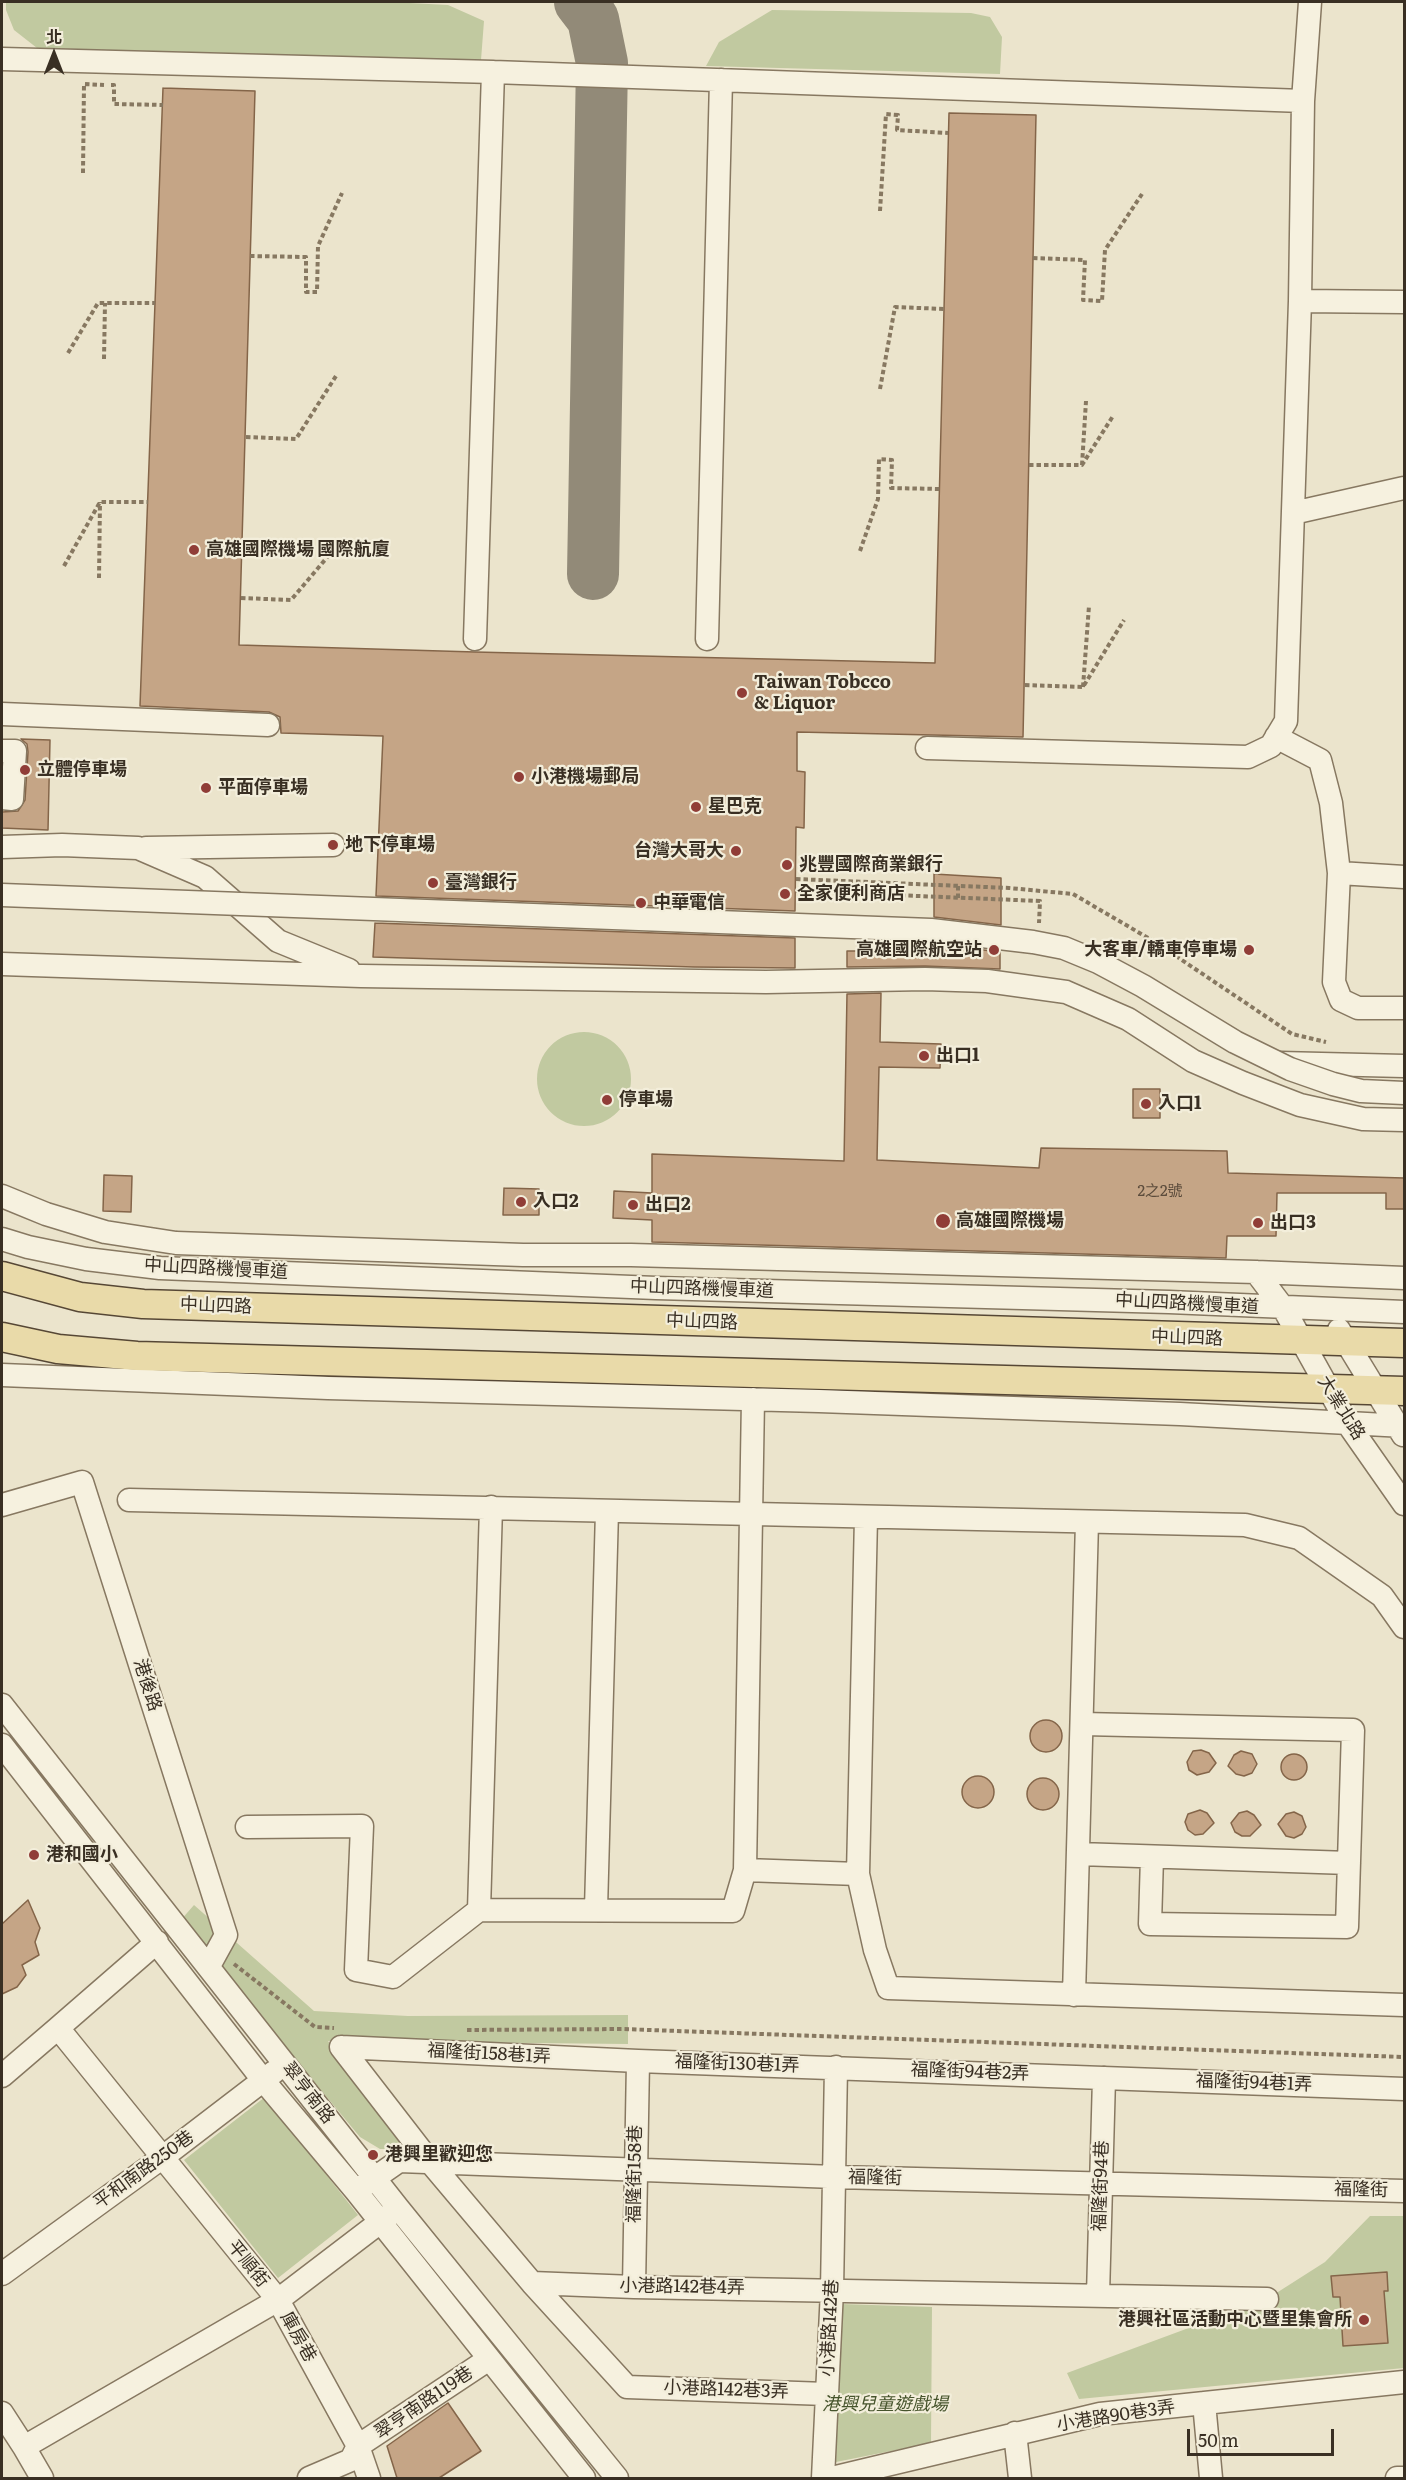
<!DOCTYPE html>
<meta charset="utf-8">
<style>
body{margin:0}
#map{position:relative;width:1406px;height:2480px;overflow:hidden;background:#ebe4cc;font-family:Literata,"Noto Sans TC",serif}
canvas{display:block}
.frame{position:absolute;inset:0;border:3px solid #392f23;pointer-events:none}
.north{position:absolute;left:24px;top:24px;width:60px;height:60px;-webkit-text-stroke:4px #f3eedb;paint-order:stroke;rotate:0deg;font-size:16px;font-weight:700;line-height:24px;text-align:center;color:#392f23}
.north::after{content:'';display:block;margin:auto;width:21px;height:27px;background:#392f23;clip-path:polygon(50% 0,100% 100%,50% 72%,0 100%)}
.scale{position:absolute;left:1187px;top:2429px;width:147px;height:27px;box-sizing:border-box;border:3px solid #392f23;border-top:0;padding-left:8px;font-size:18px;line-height:21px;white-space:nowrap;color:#392f23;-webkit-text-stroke:4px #f3eedb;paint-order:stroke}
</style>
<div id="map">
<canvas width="1406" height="2480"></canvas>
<div class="frame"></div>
<div class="north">北</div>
<div class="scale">50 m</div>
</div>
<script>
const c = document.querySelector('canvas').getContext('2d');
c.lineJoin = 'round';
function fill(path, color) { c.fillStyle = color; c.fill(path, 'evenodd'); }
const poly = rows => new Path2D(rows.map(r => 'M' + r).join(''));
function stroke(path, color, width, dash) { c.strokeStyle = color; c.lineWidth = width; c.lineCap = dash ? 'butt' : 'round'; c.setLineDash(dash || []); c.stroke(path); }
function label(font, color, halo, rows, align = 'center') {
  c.font = font + ' Literata,"Noto Sans TC",serif'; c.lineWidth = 4.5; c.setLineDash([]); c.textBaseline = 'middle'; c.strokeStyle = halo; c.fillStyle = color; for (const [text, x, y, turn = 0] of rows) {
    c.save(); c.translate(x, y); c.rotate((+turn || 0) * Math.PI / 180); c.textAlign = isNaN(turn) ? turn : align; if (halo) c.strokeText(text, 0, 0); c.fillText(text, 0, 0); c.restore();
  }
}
const green = poly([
 [6,2,390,2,448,5,484,21,481,60,37,48,14,30,6,10],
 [772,10,971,13,990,17,1002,37,1000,74,706,66,719,42],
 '537 1079a47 47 0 1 1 94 0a47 47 0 1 1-94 0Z',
 [194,1905,314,2011,408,2016,628,2015,628,2044,328,2041,404,2134,396,2149,380,2149,360,2137,180,1921],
 [265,2097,358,2215,278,2278,184,2160],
 [1370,2216,1404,2216,1404,2368,1079,2399,1067,2373,1267,2299,1325,2262],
 [841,2304,932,2307,931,2443,836,2462]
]);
const taxiway = poly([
 [580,2,593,19,602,63,593,574]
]);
const building = poly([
 [163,88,255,91,239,645,475,652,935,663,949,113,1036,115,1023,737,797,732,797,771,805,772,804,828,796,827,795,911,376,896,383,736,281,733,280,717,269,712,140,706,163,88],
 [21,739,50,740,48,830,2,828,2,812,18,811,25,800,28,752,27,744,21,739],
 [934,874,1001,878,1001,925,934,917,934,874],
 [375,923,795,938,795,968,694,967,373,957,375,923],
 [934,944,1000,952,1000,969,925,966,847,967,847,951,934,951,934,944],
 [881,993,880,1042,941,1044,940,1068,879,1067,877,1160,1039,1168,1041,1148,1227,1151,1228,1173,1404,1178,1404,1209,1386,1209,1386,1193,1277,1193,1276,1236,1227,1236,1226,1258,652,1242,652,1220,613,1218,614,1191,652,1193,652,1154,844,1161,847,994,881,993],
 [1133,1089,1160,1089,1160,1118,1133,1118,1133,1089],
 [104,1175,132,1176,131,1212,103,1211,104,1175],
 [504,1188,539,1189,539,1215,503,1215,504,1188],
 '1030 1736a16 16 0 1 1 32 0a16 16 0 1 1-32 0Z',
 [1201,1750,1209,1753,1216,1763,1209,1772,1197,1775,1189,1770,1187,1762,1193,1751,1201,1750],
 [1241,1751,1252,1754,1257,1764,1252,1773,1244,1776,1236,1774,1228,1766,1234,1755,1241,1751],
 '1281 1767a13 13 0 1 1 26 0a13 13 0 1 1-26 0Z',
 '962 1792a16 16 0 1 1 32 0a16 16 0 1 1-32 0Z',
 '1027 1794a16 16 0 1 1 32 0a16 16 0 1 1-32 0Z',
 [1200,1810,1207,1813,1214,1823,1203,1834,1195,1835,1188,1830,1185,1822,1188,1814,1200,1810],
 [1247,1811,1254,1815,1261,1825,1250,1836,1242,1836,1235,1832,1231,1823,1239,1813,1247,1811],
 [1294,1812,1302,1816,1306,1827,1302,1834,1294,1838,1286,1836,1278,1824,1286,1814,1294,1812],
 [28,1900,40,1928,35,1942,39,1955,22,1965,26,1975,17,1987,2,1994,2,1924,28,1900],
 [1387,2272,1388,2291,1384,2291,1388,2343,1343,2346,1340,2297,1333,2297,1331,2276,1387,2272],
 [448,2403,481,2451,439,2478,397,2478,387,2446,448,2403]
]);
const path = poly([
 [111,85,114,85,114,104,163,105],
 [83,173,84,84,104,85],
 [880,211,886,114,898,115,897,130,948,133],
 [250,256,306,257,306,292,317,292,318,246,342,193],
 [1033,258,1085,260,1083,300,1102,301,1105,250,1142,194],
 [68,353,98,303,155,303],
 [104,359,105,303],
 [880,389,895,307,944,309],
 [246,437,296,439,336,376],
 [1029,465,1082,465,1113,416],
 [1082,465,1086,401],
 [860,551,878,499,879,459,892,460,891,488,940,489],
 [64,566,100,502,148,502],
 [99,578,100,502],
 [241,598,291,600,341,541],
 [1025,685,1083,687,1124,620],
 [1083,687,1089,606],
 [796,879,1009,888,1073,894,1155,942,1292,1034,1326,1042],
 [958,886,958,898],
 [796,891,1040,901,1039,923],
 [234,1964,315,2027,334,2028],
 [467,2030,622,2029,1404,2057]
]);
const minor = poly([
 [2,59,493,72,1303,101],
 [1300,301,1404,302],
 [1293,513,1404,488],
 [475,639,493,72],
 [707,639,721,80],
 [2,714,268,725],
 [1276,737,1320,760,1331,803,1339,873,1334,982,1341,1000,1358,1008,1404,1008],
 [927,748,1248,757,1271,746,1286,721,1300,301,1303,101,1310,2],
 [2,751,15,751,12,799,2,798],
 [2,847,62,845,138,848,205,877,278,941,349,970],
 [146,848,333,845],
 [1339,873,1404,877],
 [2,964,361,976,766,982,925,979,987,981,1066,992,1128,1019,1193,1061,1243,1083,1300,1105,1363,1119,1404,1120],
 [1280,1063,1404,1066],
 [2,1196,46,1214,105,1232,176,1243,523,1255,631,1255,1256,1272,1404,1278],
 [2,1239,28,1247,86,1259,160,1268,656,1288,1169,1302,1404,1312],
 [1256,1272,1284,1309,1348,1424,1404,1504],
 [1339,1330,1403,1435],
 [2,1375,328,1388,819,1401,1180,1414,1404,1426],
 [129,1500,1245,1525,1299,1538,1382,1596,1404,1627],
 [2,1505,82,1482,226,1935,209,1966],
 [491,1507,479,1910,733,1911,745,1870,753,1399],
 [866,1517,858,1874,875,1950,888,1988,1404,2005],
 [2,1705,398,2208,617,2478],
 [1083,1724,1353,1730,1347,1927,1150,1924,1152,1857],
 [2,1745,263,2080,356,2191,584,2478],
 [247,1827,362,1826,356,1970,393,1977,479,1910],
 [1079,1854,1349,1863],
 [745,1870,858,1874],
 [596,1909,607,1511],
 [1074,1995,1087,1522],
 [58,2028,157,1942],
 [341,2047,638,2061,1404,2089],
 [341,2047,430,2162,532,2283,627,2387,826,2394],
 [2,2076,58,2028,278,2300,24,2447],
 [356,2191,399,2161,835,2177,1404,2191],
 [2,2274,163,2157,274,2072],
 [532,2283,634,2287,1267,2299],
 [634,2287,638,2061],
 [1098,2295,1104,2078],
 [1204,2403,1211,2478],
 [2,2413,24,2447,42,2478],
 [1015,2433,1020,2478],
 [309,2478,351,2460,358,2446,489,2359],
 [369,2478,358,2446,278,2300,392,2213],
 [823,2478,832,2290,836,2067],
 [832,2478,1100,2414,1404,2382],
 [1397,2478,1404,2478]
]);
const major = poly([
 [2,1276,80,1297,143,1304,1404,1343],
 [2,1337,58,1349,137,1356,1404,1391]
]);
const minorBridge = poly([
 [2,895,931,930,1033,942,1064,948,1098,962,1143,986,1235,1042,1290,1069,1333,1084,1361,1091,1404,1093]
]);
const markers = [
 [194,550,6,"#903d37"],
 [742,693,6,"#903d37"],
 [25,770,6,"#903d37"],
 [519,777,6,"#903d37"],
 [206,788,6,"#903d37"],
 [696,807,6,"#903d37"],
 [333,845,6,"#903d37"],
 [736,851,6,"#903d37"],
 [787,865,6,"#903d37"],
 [433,883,6,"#903d37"],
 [785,894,6,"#903d37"],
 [641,903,6,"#903d37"],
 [994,950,6,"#903d37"],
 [1249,950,6,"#903d37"],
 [924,1056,6,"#903d37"],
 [607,1100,6,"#903d37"],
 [1146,1104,6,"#903d37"],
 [521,1202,6,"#903d37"],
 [633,1205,6,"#903d37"],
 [943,1221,8,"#903d37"],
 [1258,1223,6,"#903d37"],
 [34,1855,6,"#903d37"],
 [373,2155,6,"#903d37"],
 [1364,2320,6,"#903d37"]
];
const numberNames = [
 ["2之2號",1160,1192]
];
const poiNames = [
 ["高雄國際機場 國際航廈",206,550],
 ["Taiwan Tobcco",754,683],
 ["& Liquor",754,704],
 ["立體停車場",37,770],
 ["小港機場郵局",531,777],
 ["平面停車場",218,788],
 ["星巴克",708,807],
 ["地下停車場",345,845],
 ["台灣大哥大",724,851,"right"],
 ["兆豐國際商業銀行",799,865],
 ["臺灣銀行",445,883],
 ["全家便利商店",797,894],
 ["中華電信",653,903],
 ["高雄國際航空站",982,950,"right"],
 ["大客車/轎車停車場",1237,950,"right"],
 ["出口1",936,1056],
 ["停車場",619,1100],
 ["入口1",1158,1104],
 ["入口2",533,1202],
 ["出口2",645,1205],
 ["高雄國際機場",956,1221],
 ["出口3",1270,1223],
 ["港和國小",46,1855],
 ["港興里歡迎您",385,2155],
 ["港興社區活動中心暨里集會所",1352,2320,"right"]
];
const streetNames = [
 ["中山四路機慢車道",216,1269,3],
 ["中山四路機慢車道",702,1289,2],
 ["中山四路機慢車道",1187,1304,3],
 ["中山四路",216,1306,2],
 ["中山四路",702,1322,2],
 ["中山四路",1187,1338,2],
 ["大業北路",1341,1408,58],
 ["港後路",147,1685,72],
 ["福隆街158巷1弄",489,2054,3],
 ["福隆街130巷1弄",737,2064,2],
 ["福隆街94巷2弄",970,2072,2],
 ["福隆街94巷1弄",1254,2083,2],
 ["翠亨南路",308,2093,52],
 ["平和南路250巷",144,2170,-36],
 ["福隆街158巷",635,2174,-89],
 ["福隆街",875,2178,1],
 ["福隆街94巷",1101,2186,-88],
 ["福隆街",1361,2190,1],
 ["平順街",248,2264,51],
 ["小港路142巷4弄",682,2287,1],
 ["小港路142巷",830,2328,-87],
 ["庫房巷",298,2337,61],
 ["小港路142巷3弄",726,2390,2],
 ["翠亨南路119巷",424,2403,-34],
 ["小港路90巷3弄",1116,2416,-9]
];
const parkNames = [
 ["港興兒童遊戲場",885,2405]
];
fill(green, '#c1c9a0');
stroke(taxiway, '#928a78', 52);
fill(building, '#c5a586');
stroke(building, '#846549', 1.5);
stroke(minor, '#877861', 25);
stroke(major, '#564735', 31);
stroke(path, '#877861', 4, [4.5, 3]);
stroke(minor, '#f6f1df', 22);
stroke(major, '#e9daa9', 28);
stroke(minorBridge, '#877861', 25, []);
stroke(minorBridge, '#f6f1df', 22);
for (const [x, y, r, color] of markers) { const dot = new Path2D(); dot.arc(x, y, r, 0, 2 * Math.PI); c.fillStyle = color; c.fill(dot); stroke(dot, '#f3eedb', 2); }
label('15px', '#5c4c3c', null, numberNames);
label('bold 18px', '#392f23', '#f3eedb', poiNames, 'left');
label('18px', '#392f23', '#f3eedb', streetNames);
label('italic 18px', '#46542c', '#f3eedb', parkNames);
</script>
